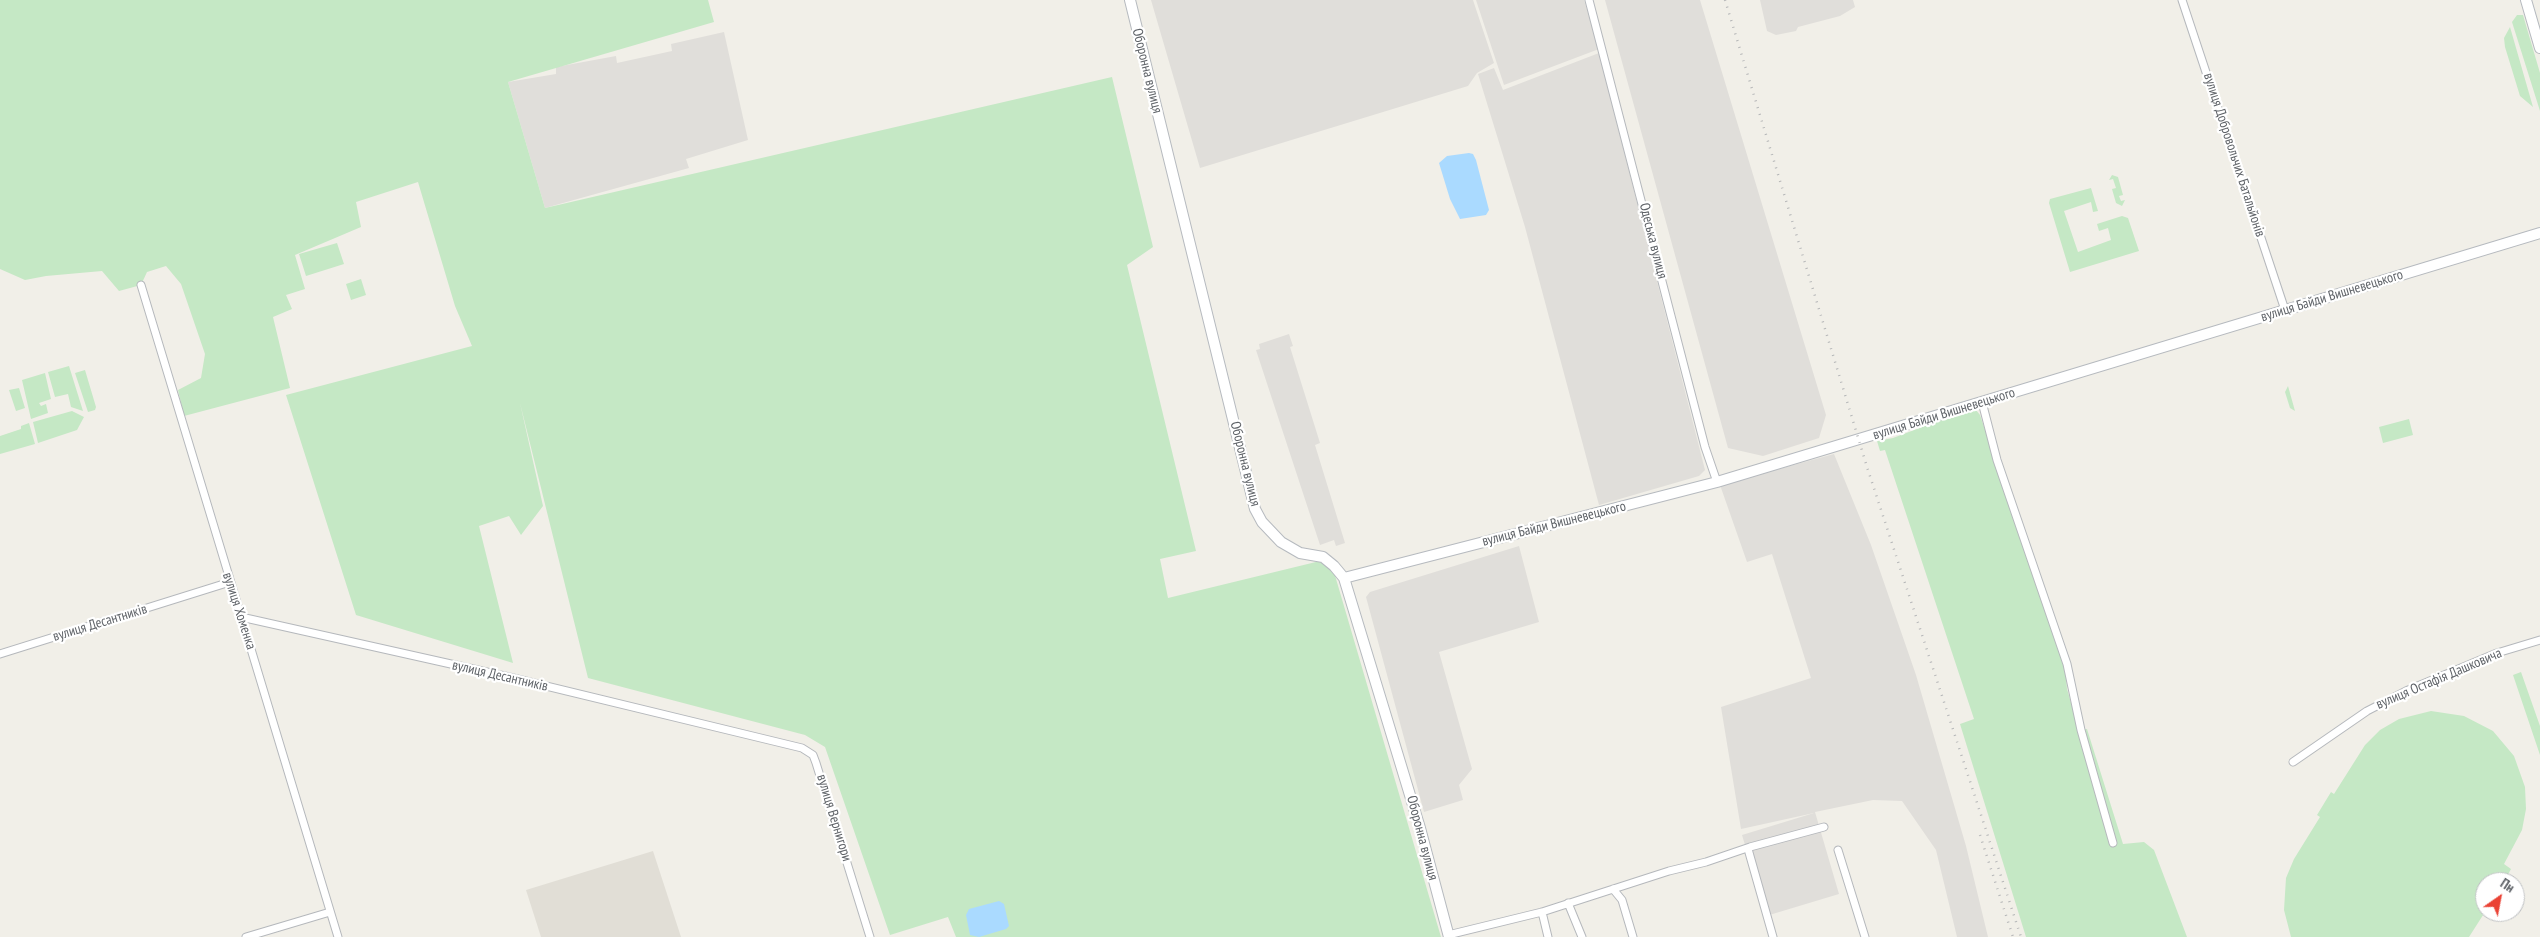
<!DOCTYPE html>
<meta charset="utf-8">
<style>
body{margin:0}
#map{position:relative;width:2540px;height:937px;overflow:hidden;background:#f1efe8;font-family:"PT Sans Narrow",sans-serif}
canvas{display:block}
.north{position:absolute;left:2475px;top:872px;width:50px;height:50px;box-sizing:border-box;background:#fff;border:1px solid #bfc1c3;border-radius:50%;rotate:33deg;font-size:14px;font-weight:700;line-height:20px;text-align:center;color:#5f6368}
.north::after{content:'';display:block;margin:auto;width:18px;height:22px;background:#ea4335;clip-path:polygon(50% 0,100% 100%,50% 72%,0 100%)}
</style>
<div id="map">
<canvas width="2540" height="937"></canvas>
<div class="north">Пн</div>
</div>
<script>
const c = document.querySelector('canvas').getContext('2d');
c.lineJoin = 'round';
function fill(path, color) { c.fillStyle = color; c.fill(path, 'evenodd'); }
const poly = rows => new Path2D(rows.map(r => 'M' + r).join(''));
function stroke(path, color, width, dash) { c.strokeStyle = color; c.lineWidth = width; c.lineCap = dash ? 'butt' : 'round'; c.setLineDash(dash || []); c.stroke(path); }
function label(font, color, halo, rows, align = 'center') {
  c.font = font + ' "PT Sans Narrow",sans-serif'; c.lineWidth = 4.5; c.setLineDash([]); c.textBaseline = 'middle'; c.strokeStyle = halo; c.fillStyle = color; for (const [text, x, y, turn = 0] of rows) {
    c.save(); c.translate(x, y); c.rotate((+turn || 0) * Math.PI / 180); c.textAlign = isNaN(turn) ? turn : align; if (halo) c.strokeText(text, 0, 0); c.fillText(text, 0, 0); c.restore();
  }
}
const industrial = poly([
 [1151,0,1473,0,1494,63,1477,73,1468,86,1200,168],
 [1476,0,1584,0,1599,49,1504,85],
 [1605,0,1700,0,1826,415,1819,438,1763,456,1728,448],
 [1760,0,1853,0,1855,7,1840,16,1798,27,1796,31,1776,35,1767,31],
 [724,32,748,140,686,159,689,168,545,208,508,82,556,74,556,67,616,56,617,63,672,51,671,44],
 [1599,53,1705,470,1699,476,1599,505,1525,227,1478,74,1494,68,1503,90],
 [1289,334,1293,346,1290,347,1320,443,1315,445,1345,543,1336,546,1334,540,1320,545,1256,350,1260,349,1259,344],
 [1834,454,1871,545,1916,675,1966,846,1988,937,1957,937,1936,850,1902,801,1873,800,1815,812,1839,894,1766,916,1742,835,1814,813,1741,829,1721,707,1811,678,1772,554,1747,562,1720,485],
 [1519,546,1539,622,1439,652,1472,769,1459,785,1463,800,1424,812,1366,597,1370,592]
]);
const education = poly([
 [653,851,681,937,541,937,526,890]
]);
const green = poly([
 [0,0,708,0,714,22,508,82,545,208,1112,77,1153,247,1127,265,1196,551,1160,559,1168,598,1320,561,1334,572,1441,937,956,937,948,917,890,935,825,747,805,735,588,678,520,403,543,506,521,535,509,516,479,526,513,663,356,615,286,395,472,346,455,306,418,182,356,202,361,227,295,255,305,289,286,295,292,309,273,317,290,388,184,416,178,390,201,378,205,354,181,284,166,266,147,272,141,285,119,291,102,271,46,276,25,280,0,269],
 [2517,15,2523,15,2540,73,2540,111,2512,22],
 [2510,27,2533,107,2520,96,2505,47,2504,38],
 [2112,175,2118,177,2123,195,2119,196,2121,201,2125,200,2122,206,2116,203,2112,189,2116,188,2113,179,2109,180],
 [2091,188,2098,211,2093,212,2091,202,2064,211,2078,252,2111,240,2108,228,2099,231,2097,224,2122,216,2128,218,2139,251,2070,272,2049,203,2050,199],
 [337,243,344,264,306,276,299,254],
 [361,279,366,295,351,300,346,284],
 [69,366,83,411,71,407,68,394,55,397,48,372],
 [85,370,96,407,95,410,88,412,75,373],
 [45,373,51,399,39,403,41,406,46,404,48,413,31,419,22,380],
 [2288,386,2295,411,2290,408,2285,392],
 [19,388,25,408,16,411,9,390],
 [1970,409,1976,410,1980,415,2065,665,2067,689,2079,730,2087,729,2123,844,2144,842,2154,850,2187,937,2026,937,1960,724,1974,719,1885,450,1880,451,1877,441,1893,438],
 [72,411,84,417,77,430,38,443,33,422],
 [2409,419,2413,435,2383,443,2379,427],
 [29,423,35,444,0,454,0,436,21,429,21,426],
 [2521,672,2540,726,2540,755,2513,675],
 [2431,711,2464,716,2493,731,2514,756,2525,787,2526,809,2522,830,2504,864,2511,869,2504,882,2485,882,2485,912,2469,937,2291,937,2284,910,2286,878,2294,859,2320,817,2317,815,2331,792,2334,794,2365,745,2380,730,2399,719]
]);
const water = poly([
 [1469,153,1473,154,1476,160,1489,210,1486,215,1460,219,1450,199,1439,163,1447,156],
 [999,901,1004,904,1009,926,1006,929,979,937,970,935,966,915,969,909]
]);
const street = poly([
 [1589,0,1705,447,1717,482],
 [2182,0,2285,310],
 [141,285,338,937],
 [1982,402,1997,460,2067,664,2081,730,2113,843],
 [241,617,509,677,802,748,813,755,816,763,870,937],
 [0,654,230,582],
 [2293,762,2367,711,2406,691,2497,653,2540,640],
 [1748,849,1773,937],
 [1838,850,1865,937],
 [1613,889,1622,900,1633,937],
 [1568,903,1582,937],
 [1542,912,1548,937],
 [1448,935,1542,912,1669,871,1706,862,1750,847,1824,827],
 [246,937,330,912]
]);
const secondary = poly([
 [1130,0,1255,509,1262,522,1281,542,1300,553,1323,557,1334,566,1344,578,1420,828,1449,937],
 [2526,0,2540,48],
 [1344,578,1717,482,2540,233]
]);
const rail = poly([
 [1725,0,1867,467,2021,937],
 [1980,835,2013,937]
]);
const streetNames = [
 ["Оборонна вулиця",1147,71,76],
 ["вулиця Добровольчих Батальйонів",2234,155,72],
 ["Одеська вулиця",1653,241,76],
 ["вулиця Байди Вишневецького",2332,296,-17],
 ["вулиця Байди Вишневецького",1944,414,-17],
 ["Оборонна вулиця",1245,464,76],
 ["вулиця Байди Вишневецького",1554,524,-14],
 ["вулиця Хоменка",239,611,72],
 ["вулиця Десантників",100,623,-17],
 ["вулиця Десантників",500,676,13],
 ["вулиця Остафія Дашковича",2439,679,-23],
 ["вулиця Вернигори",834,818,73],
 ["Оборонна вулиця",1422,838,75]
];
fill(industrial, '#e0deda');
fill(education, '#e1ded6');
fill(green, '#c5e8c5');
fill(water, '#aadaff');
stroke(street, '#b5b8bc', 9);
stroke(secondary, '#b6babf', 12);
stroke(street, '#fff', 7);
stroke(secondary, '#fff', 10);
stroke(rail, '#b6b7b8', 2.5, [1, 6]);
label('14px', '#5f6368', '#fff', streetNames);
</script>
